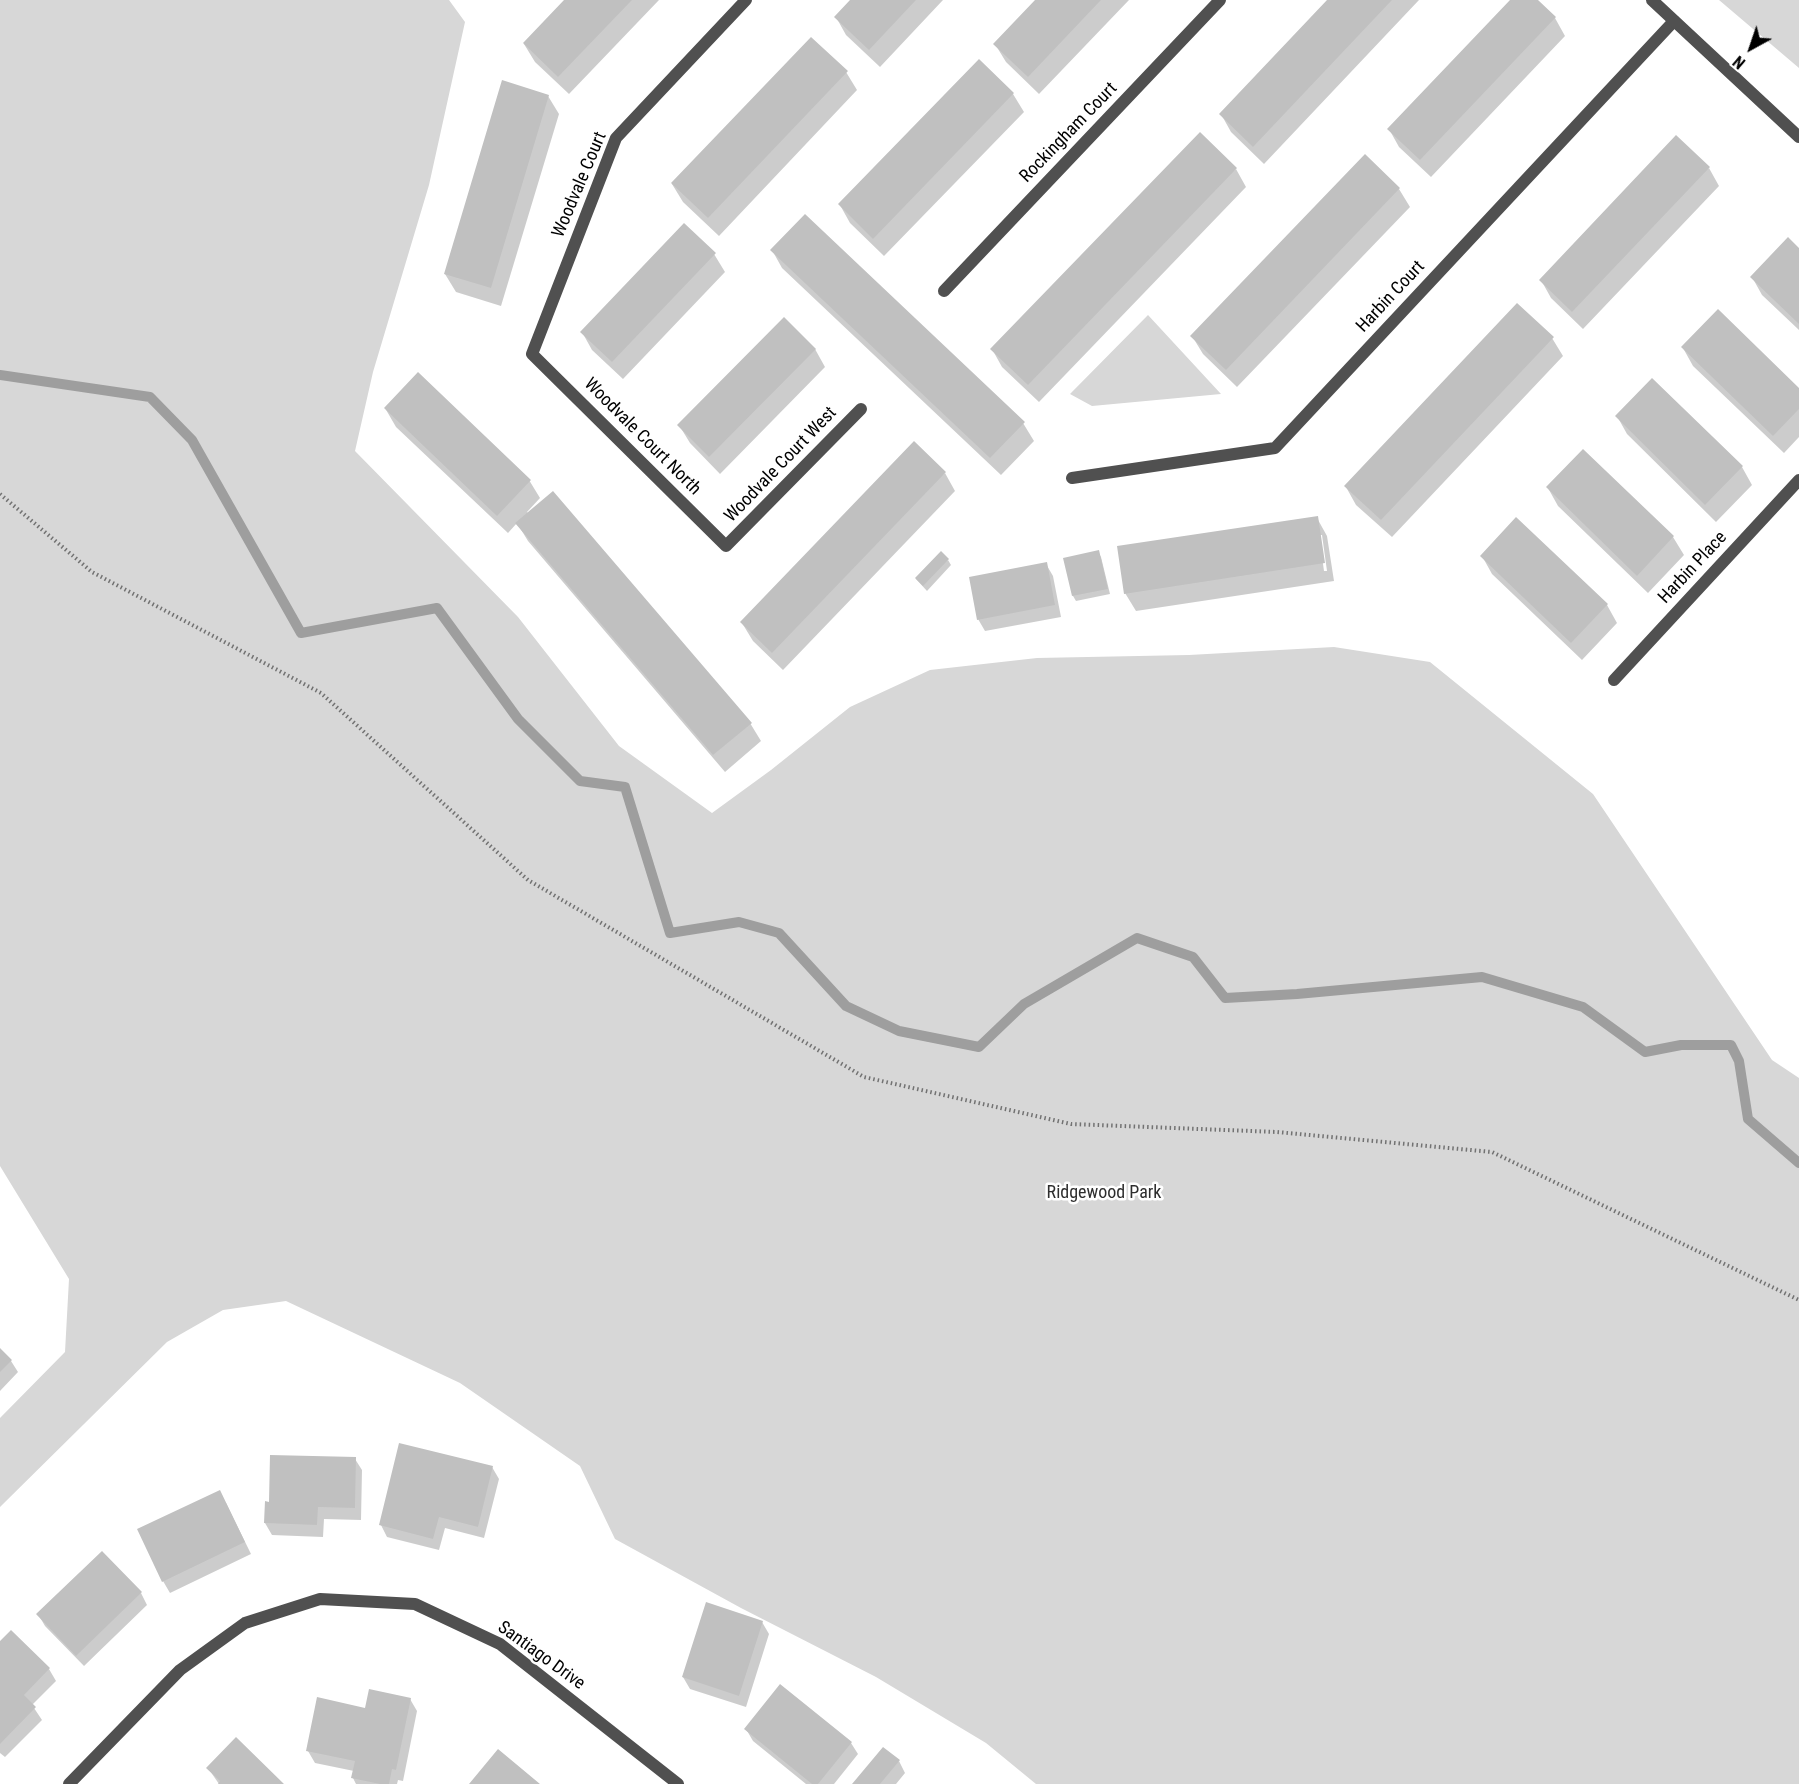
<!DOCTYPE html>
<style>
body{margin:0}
#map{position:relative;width:1799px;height:1784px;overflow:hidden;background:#fff;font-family:"Roboto Condensed",sans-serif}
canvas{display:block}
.north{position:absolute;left:1721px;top:18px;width:60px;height:60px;-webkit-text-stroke:4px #fff;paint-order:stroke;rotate:220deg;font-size:16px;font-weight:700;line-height:24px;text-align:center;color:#000}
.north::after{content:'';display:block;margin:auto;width:21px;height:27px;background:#000;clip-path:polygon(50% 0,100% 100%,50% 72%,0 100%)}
</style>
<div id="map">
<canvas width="1799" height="1784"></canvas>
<div class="north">N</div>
</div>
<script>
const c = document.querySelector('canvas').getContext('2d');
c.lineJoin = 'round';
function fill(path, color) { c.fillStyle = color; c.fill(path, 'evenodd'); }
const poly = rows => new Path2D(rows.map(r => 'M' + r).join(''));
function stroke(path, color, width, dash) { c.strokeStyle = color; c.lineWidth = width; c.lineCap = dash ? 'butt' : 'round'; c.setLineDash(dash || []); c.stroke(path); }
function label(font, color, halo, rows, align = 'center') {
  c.font = font + ' "Roboto Condensed",sans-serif'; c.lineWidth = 5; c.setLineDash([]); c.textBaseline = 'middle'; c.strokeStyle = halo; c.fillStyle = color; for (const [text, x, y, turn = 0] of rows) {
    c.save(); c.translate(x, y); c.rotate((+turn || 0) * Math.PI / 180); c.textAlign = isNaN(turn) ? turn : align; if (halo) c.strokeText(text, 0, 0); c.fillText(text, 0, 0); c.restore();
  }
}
const green = poly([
 [0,0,449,0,465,22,429,185,373,372,355,451,518,617,619,746,712,813,771,770,850,707,930,670,1037,658,1189,655,1334,647,1430,662,1593,794,1772,1060,1799,1078,1799,1784,1036,1784,986,1743,876,1677,741,1608,615,1539,580,1466,460,1383,286,1301,223,1310,167,1342,0,1507,0,1418,65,1352,69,1279,0,1166],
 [1719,0,1799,0,1799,68],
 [1148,315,1221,394,1092,406,1070,394]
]);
const shadow = poly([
 [566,0,659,0,569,94,535,62,524,44],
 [852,0,943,0,880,67,846,35,836,17],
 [1037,0,1129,0,1039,94,1006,62,995,44],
 [1329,0,1419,0,1264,164,1231,132,1221,114],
 [1512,0,1536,0,1555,18,1565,36,1431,177,1399,147,1389,129],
 [979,61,1013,94,1024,112,884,256,850,223,840,205],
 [846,72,857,90,719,236,683,202,672,184],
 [548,96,559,114,501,306,456,292,445,274],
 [1365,156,1399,189,1410,207,1237,387,1203,354,1192,336],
 [1709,168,1719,186,1583,329,1551,298,1541,280],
 [1236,169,1246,187,1039,402,1002,367,992,349],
 [772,250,1023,423,1034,441,1001,475,782,268],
 [1799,250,1799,330,1762,295,1752,277],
 [714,254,725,272,623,379,592,350,582,332],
 [1552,338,1563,356,1392,537,1356,505,1346,487],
 [1683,348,1799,390,1799,437,1784,453,1693,366],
 [815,349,825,367,720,474,690,443,679,425],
 [385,408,529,480,540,498,527,512,750,723,761,741,725,772,528,541,517,523,508,533,396,427],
 [1617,416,1742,467,1752,485,1716,522,1627,434],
 [1583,451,1673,537,1684,555,1648,593,1558,506,1548,488],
 [945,473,955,491,783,670,753,641,742,623],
 [1317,518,1327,536,1334,581,1136,611,1125,593],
 [1319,535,1322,535,1327,571,1324,571],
 [1516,519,1607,605,1617,623,1582,660,1492,574,1482,556],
 [1098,552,1101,557,1110,594,1076,601,1073,596,1065,559],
 [948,560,951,565,927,591,916,579],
 [1046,564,1053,576,1061,617,985,631,978,619],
 [0,1350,11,1361,18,1372,0,1391],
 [355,1459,362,1470,361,1520,324,1519,323,1537,272,1535,265,1523,266,1503,270,1503],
 [492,1467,499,1479,484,1538,445,1528,439,1550,387,1537,381,1525],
 [226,1503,251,1554,170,1593,163,1581],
 [141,1593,147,1605,84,1666,45,1626,38,1614],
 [762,1622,769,1634,746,1707,690,1689,683,1677],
 [11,1632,49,1669,56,1681,32,1705,42,1720,5,1757,0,1753,0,1643],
 [410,1699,417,1711,403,1781,398,1780,397,1784,356,1784,353,1778,354,1771,315,1763,308,1751,366,1709],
 [746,1729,851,1743,858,1754,834,1784,806,1784,753,1741],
 [899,1761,905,1773,896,1784,854,1784],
 [208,1768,282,1784,219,1784]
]);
const stream = poly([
 [0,375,150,397,192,440,301,633,437,608,518,719,580,781,625,787,670,933,739,922,779,933,846,1006,899,1031,979,1047,1024,1004,1137,938,1193,957,1225,998,1297,994,1482,977,1583,1007,1645,1052,1681,1045,1731,1045,1739,1061,1748,1119,1799,1163]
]);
const building = poly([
 [564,0,632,0,558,77,523,43],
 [850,0,916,0,869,50,834,17],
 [1035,0,1101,0,1028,77,993,44],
 [1327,0,1392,0,1253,147,1219,114],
 [1510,0,1538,0,1556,17,1420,160,1387,129],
 [811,37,848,71,708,218,671,183],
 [979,59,1014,93,873,239,838,204],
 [502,80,549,95,491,288,444,274],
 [1200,132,1237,168,1028,385,990,349],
 [1676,135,1710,167,1572,312,1539,280],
 [1365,154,1400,188,1226,370,1190,336],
 [805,214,1025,422,990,458,770,250],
 [684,223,716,253,612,362,580,332],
 [1788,237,1799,248,1799,324,1750,277],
 [1517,303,1554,337,1381,520,1344,486],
 [1718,309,1799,388,1799,409,1773,436,1681,347],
 [784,317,816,349,709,457,677,425],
 [418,372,531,480,497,516,384,408],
 [1652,378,1743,466,1705,505,1615,416],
 [914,441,946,472,772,653,740,622],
 [1583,449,1674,536,1637,576,1546,487],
 [553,491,752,723,713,755,515,523],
 [1318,516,1325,563,1124,594,1117,546],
 [1516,517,1608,604,1571,643,1480,556],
 [1099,550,1108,589,1072,596,1063,558],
 [941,551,949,559,923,586,915,578],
 [1047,562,1055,605,977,620,969,577],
 [0,1348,12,1360,0,1372],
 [399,1443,493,1466,478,1527,439,1517,433,1539,379,1525],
 [270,1455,356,1457,355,1508,318,1507,317,1525,264,1523,265,1501,269,1502],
 [220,1490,245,1542,162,1582,137,1529],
 [102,1551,142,1592,76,1656,36,1614],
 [706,1602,763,1621,739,1696,682,1677],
 [11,1630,50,1668,24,1695,36,1707,0,1744,0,1641],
 [780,1684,852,1742,818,1784,812,1784,744,1729],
 [369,1689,411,1698,396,1770,392,1769,389,1784,380,1784,351,1778,355,1761,306,1751,317,1697,365,1708],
 [236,1737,284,1784,218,1784,220,1781,206,1768],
 [883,1747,900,1760,880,1784,852,1784],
 [498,1749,540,1784,469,1784]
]);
const path = poly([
 [0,494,92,572,321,693,528,880,864,1077,1071,1124,1277,1132,1492,1152,1799,1300]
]);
const service = poly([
 [746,0,616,138,532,354,726,546,861,409],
 [944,291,1220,0],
 [1072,478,1275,448,1674,21],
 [1614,680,1799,480]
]);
const minor = poly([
 [1652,0,1799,137],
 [69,1784,180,1670,245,1623,320,1599,415,1604,500,1644,678,1784]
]);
const streetNames = [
 ["Rockingham Court",1069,133,-46],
 ["Woodvale Court",580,185,-67],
 ["Harbin Court",1391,297,-47],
 ["Woodvale Court North",642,437,45],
 ["Woodvale Court West",781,465,-46],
 ["Harbin Place",1693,568,-47],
 ["Santiago Drive",541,1656,36]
];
const parkNames = [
 ["Ridgewood Park",1104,1193]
];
fill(green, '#d7d7d7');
fill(shadow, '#0003');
stroke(stream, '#9e9e9e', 10);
fill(building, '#c0c0c0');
stroke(path, '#727272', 4, [1.5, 3]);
stroke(service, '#505050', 12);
stroke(minor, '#505050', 12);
label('18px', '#000', '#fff', streetNames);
label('18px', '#2e2e2e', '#fff', parkNames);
</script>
